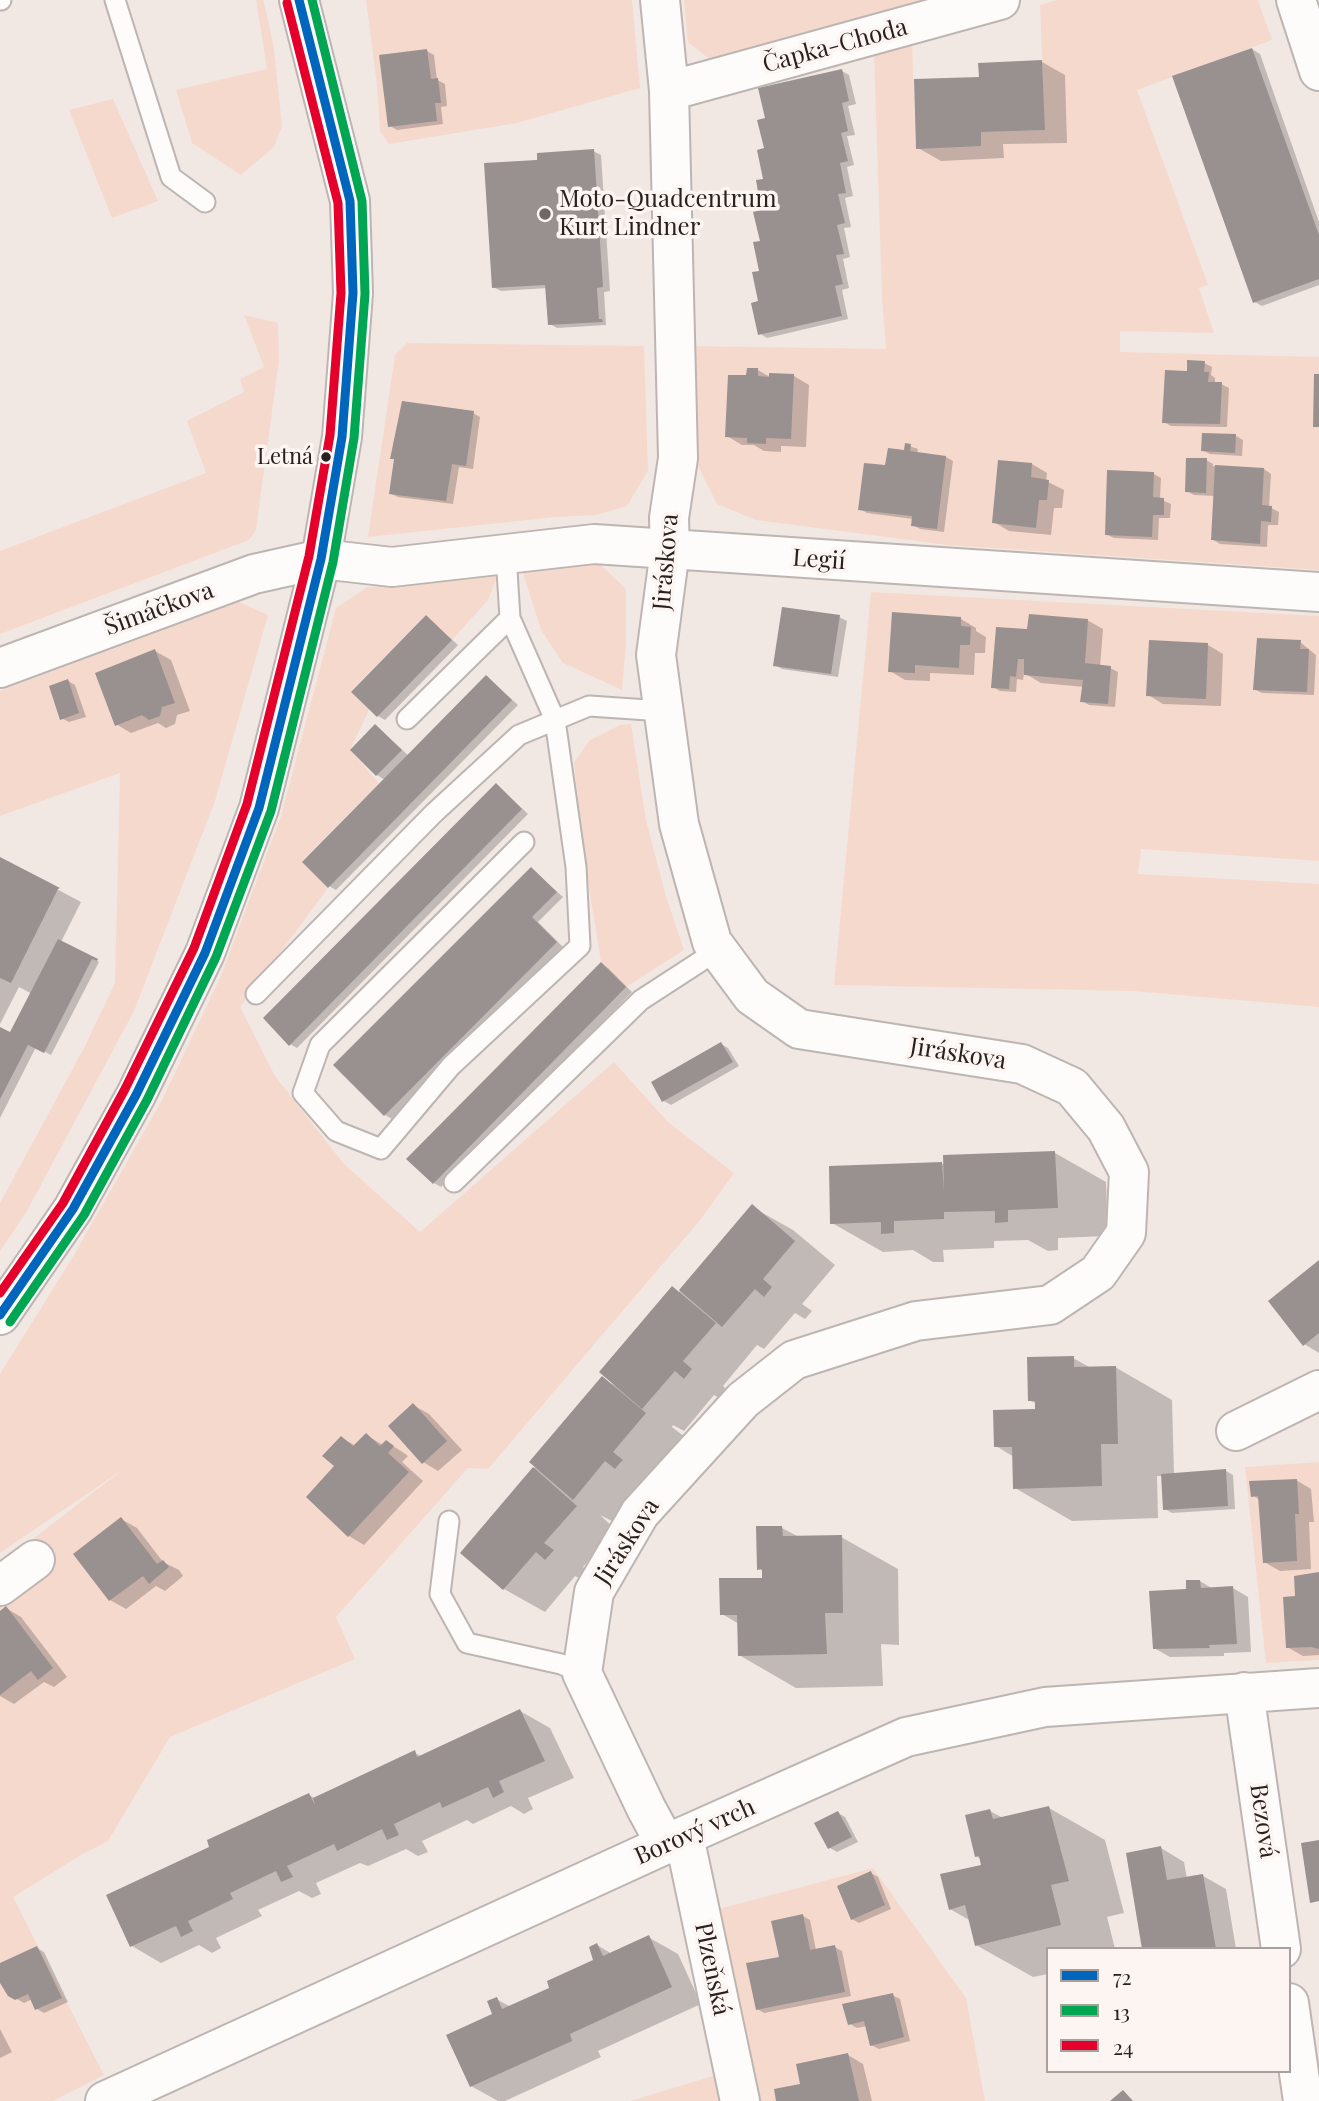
<!DOCTYPE html>
<meta charset="utf-8">
<style>
body{margin:0}
#map{position:relative;width:1319px;height:2101px;overflow:hidden;background:#f1e8e4;font-family:"Playfair Display",serif}
canvas{display:block}
.legend{position:absolute;left:1046px;top:1947px;width:245px;height:126px;box-sizing:border-box;background:#fcf5f2;border:2px solid #a7a09e;margin:0;padding:9px 12px;list-style:none;font-size:21px;color:#28211f}
.legend li{display:flex;align-items:center;gap:14px;height:35px}
.legend b{width:35px;border:2px solid #a7a09e}
</style>
<div id="map">
<canvas width="1319" height="2101"></canvas>
<ul class="legend">
<li><b style="height:9px;background:#0065bd"></b>72</li>
<li><b style="height:9px;background:#00a651"></b>13</li>
<li><b style="height:9px;background:#e4002b"></b>24</li>
</ul>
</div>
<script>
const c = document.querySelector('canvas').getContext('2d');
c.lineJoin = 'round';
function fill(path, color) { c.fillStyle = color; c.fill(path, 'evenodd'); }
const poly = rows => new Path2D(rows.map(r => 'M' + r).join(''));
function stroke(path, color, width, dash) { c.strokeStyle = color; c.lineWidth = width; c.lineCap = dash ? 'butt' : 'round'; c.setLineDash(dash || []); c.stroke(path); }
function label(font, color, halo, rows, align = 'center') {
  c.font = font + ' "Playfair Display",serif'; c.lineWidth = 7; c.setLineDash([]); c.textBaseline = 'middle'; c.strokeStyle = halo; c.fillStyle = color; for (const [text, x, y, turn = 0] of rows) {
    c.save(); c.translate(x, y); c.rotate((+turn || 0) * Math.PI / 180); c.textAlign = isNaN(turn) ? turn : align; if (halo) c.strokeText(text, 0, 0); c.fillText(text, 0, 0); c.restore();
  }
}
const green = poly([
 [256,0,263,0,266,10,274,49,282,126,274,147,241,175,192,143,176,90,267,69],
 [366,0,632,0,640,88,517,123,389,144,380,131,377,85],
 [684,0,944,0,734,61,708,58,688,42],
 [1057,0,1258,0,1272,40,1137,90,1208,285,1199,288,1214,333,1120,331,1120,352,1319,357,1319,570,947,545,756,520,717,504,698,466,694,346,886,349,882,297,874,53,912,42,916,148,981,132,1045,130,1040,5],
 [113,99,158,201,112,218,69,110],
 [244,315,278,323,279,360,256,530,249,540,0,634,0,551,206,473,187,421,244,392,240,379,264,367],
 [407,343,644,346,648,471,627,506,596,515,556,517,368,537,395,355],
 [597,561,626,589,626,643,622,690,563,663,541,630,523,573],
 [498,574,488,600,452,640,426,615,351,691,369,710,350,750,379,783,302,861,328,888,240,1007,275,1076,344,1164,420,1232,614,1062,668,1122,734,1173,701,1219,488,1469,468,1468,336,1617,355,1659,170,1737,108,1841,81,1855,13,1897,104,2075,53,2101,0,2101,0,1593,50,1556,34,1538,125,1468,0,1553,0,1374,74,1255,162,1100,220,978,281,816,336,608,366,588,428,579],
 [871,592,1319,616,1319,861,1141,849,1138,874,1319,884,1319,1007,1133,991,834,985],
 [239,602,268,615,215,801,134,1011,27,1211,0,1251,0,1203,85,1046,115,983,120,773,0,816,0,691],
 [631,724,646,820,665,893,684,950,626,987,601,962,583,850,574,762,590,740,620,725],
 [1319,1462,1319,1660,1266,1663,1245,1467],
 [873,1868,966,1998,985,2101,754,2101,715,1910],
 [726,2072,732,2101,630,2101]
]);
const shadow = poly([
 [1252,49,1260,54,1319,222,1319,285,1262,306,1255,302],
 [427,51,434,55,437,80,445,84,447,106,441,107,443,124,397,130,390,126],
 [1042,62,1065,75,1067,143,1003,144,1004,158,941,161,918,148,980,79],
 [842,71,849,75,856,104,848,106,855,135,847,136,854,165,847,167,853,196,845,198,851,227,844,228,850,257,843,259,849,288,842,290,848,319,767,338,759,333,767,119],
 [593,151,601,155,610,291,604,292,606,325,557,328,550,324,547,288,501,291,493,287,539,162],
 [1204,363,1212,367,1211,375,1215,378,1215,384,1221,384,1229,388,1227,427,1171,426,1164,422,1188,373],
 [758,370,770,377,794,376,809,385,806,447,781,446,781,452,764,451,754,445,742,445,727,436,748,377],
 [473,413,480,417,473,469,459,467,453,504,398,497,390,493,395,460,392,458],
 [1236,436,1243,440,1242,456,1210,454,1202,450],
 [906,445,918,449,917,454,946,457,953,461,944,532,920,529,913,525,913,519,867,513,860,509,887,467,905,452],
 [1206,460,1213,464,1213,466,1264,469,1271,474,1269,507,1279,512,1278,525,1268,525,1267,547,1220,544,1212,539,1215,496,1194,495,1187,491],
 [1032,464,1047,473,1046,481,1064,490,1062,508,1054,508,1051,535,1009,531,994,522],
 [1154,474,1161,478,1160,499,1171,504,1170,518,1159,518,1158,540,1114,538,1106,534],
 [426,617,458,645,385,720,378,716],
 [839,617,847,621,838,677,782,669,775,665],
 [961,619,976,628,976,631,986,637,985,653,975,653,974,675,930,673,930,681,905,680,890,671],
 [1087,620,1103,629,1100,667,1110,668,1118,672,1115,707,1089,705,1082,701,1085,687,1041,683,1024,673,1023,680,1017,679,1016,692,1000,691,993,687,1026,631],
 [1300,642,1316,655,1314,695,1262,693,1254,689],
 [1208,645,1223,654,1221,706,1163,704,1148,695],
 [155,651,171,660,190,711,177,715,175,724,166,728,158,723,131,733,116,724],
 [487,677,518,705,336,890,329,886,385,780,377,775,352,750,376,726,409,756],
 [68,681,75,685,86,717,69,722,61,718],
 [497,785,528,814,297,1048,290,1044],
 [0,859,81,902,61,942,99,962,51,1055,36,1047,0,1118,0,1029,11,1034,32,994,19,987,0,1024],
 [531,869,563,897,538,922,563,947,392,1119,385,1115],
 [601,964,608,968,632,992,441,1187,434,1183],
 [721,1044,728,1048,739,1066,671,1105,664,1101],
 [1055,1153,1106,1182,1108,1236,1058,1238,1058,1250,1048,1251,1028,1240,994,1241,994,1248,943,1250,944,1262,933,1262,913,1250,883,1252,832,1223,830,1168,945,1164],
 [752,1207,793,1230,835,1265,802,1304,812,1311,805,1319,795,1313,764,1349,757,1345,723,1386,731,1393,725,1401,714,1395,684,1431,673,1425,672,1427,685,1437,614,1522,600,1515,616,1530,583,1567,593,1575,586,1582,575,1576,545,1612,504,1589,462,1553,536,1466,603,1379,614,1385,679,1292],
 [1319,1263,1319,1353,1304,1344],
 [1073,1358,1091,1368,1115,1367,1172,1400,1174,1475,1226,1471,1233,1475,1235,1509,1172,1513,1165,1509,1163,1476,1157,1476,1158,1518,1072,1521,1015,1488,1014,1457,996,1446,1037,1411,1037,1404,1029,1400],
 [413,1405,429,1414,462,1450,438,1471,423,1462],
 [366,1435,383,1445,386,1442,401,1451,408,1456,402,1462,423,1481,364,1545,349,1536,336,1466,342,1438,356,1446],
 [1296,1480,1311,1489,1314,1522,1309,1522,1311,1569,1280,1571,1264,1562,1260,1500,1252,1495],
 [121,1519,137,1528,163,1562,179,1570,183,1576,165,1591,156,1586,126,1609,110,1600,75,1554],
 [782,1528,799,1537,841,1537,898,1569,899,1645,881,1644,883,1686,796,1688,739,1655,739,1624,722,1614,763,1579,763,1571,759,1569],
 [1319,1574,1319,1655,1303,1656,1287,1647,1297,1598],
 [1200,1581,1213,1589,1233,1588,1248,1597,1251,1652,1224,1653,1224,1656,1170,1657,1154,1648,1188,1591],
 [6,1608,21,1617,67,1677,54,1687,44,1682,14,1704,0,1696,0,1613],
 [520,1711,550,1728,574,1778,528,1798,533,1809,524,1814,511,1806,473,1824,467,1820,422,1841,428,1852,418,1856,406,1849,368,1866,360,1863,316,1883,321,1894,312,1898,299,1891,258,1910,262,1916,216,1938,221,1948,212,1953,199,1945,161,1963,132,1946,109,1896,212,1848,309,1795,316,1799,414,1752,422,1757],
 [1049,1808,1105,1840,1124,1913,1107,1917,1115,1949,1048,1949,1048,1974,1033,1977,976,1945,971,1921,950,1909,983,1866,982,1860,976,1856,990,1811,1003,1818],
 [838,1813,845,1817,858,1842,837,1852,830,1848],
 [1161,1848,1184,1862,1187,1879,1203,1876,1226,1889,1236,1949,1144,1949],
 [871,1873,878,1877,891,1909,859,1923,852,1919],
 [803,1916,810,1920,816,1950,834,1947,842,1951,851,1996,764,2013,757,2009],
 [648,1937,678,1954,701,2004,598,2051,601,2057,505,2101,498,2101,471,2086,495,2015,496,1999,511,2007,552,1989,595,1961,597,1945,612,1954],
 [37,1948,44,1952,68,2002,44,2013,37,2009,32,1999,24,2003,10,1995,0,1980,0,1965],
 [892,1995,900,1999,910,2041,879,2049,871,2045,867,2026,857,2028,850,2024],
 [0,2029,12,2052,0,2058],
 [848,2055,863,2064,872,2101,778,2101]
]);
const building = poly([
 [1252,48,1319,235,1319,279,1253,303,1172,76],
 [427,49,431,79,438,78,441,103,435,103,437,121,388,127,379,55],
 [1042,60,1045,130,981,132,981,146,916,149,914,79,979,77,978,63],
 [842,69,849,101,842,103,848,131,841,133,848,161,840,163,846,193,838,194,845,223,837,225,844,254,836,255,843,284,835,286,842,316,758,335,751,303,758,301,752,272,759,271,753,242,760,241,753,212,761,210,756,180,763,179,757,150,764,148,757,120,765,118,758,88],
 [594,149,603,287,597,288,599,319,602,319,603,322,548,325,545,285,492,288,484,163,537,160,537,153],
 [1187,360,1205,361,1204,372,1209,372,1208,382,1222,382,1220,424,1162,423,1165,370,1187,371],
 [747,368,758,368,758,376,769,377,769,373,794,374,791,439,766,438,766,444,747,443,747,438,725,437,728,375,746,375],
 [1314,374,1319,374,1319,427,1313,427],
 [402,401,474,411,466,466,452,464,446,501,389,494,394,459,390,459],
 [1202,433,1236,434,1235,453,1201,451],
 [905,443,911,444,910,451,946,456,937,529,911,526,912,516,858,510,864,463,885,465,888,448,904,450],
 [1186,458,1207,458,1206,493,1185,492],
 [998,460,1032,463,1031,477,1049,480,1047,500,1039,500,1036,528,992,523],
 [1215,465,1264,468,1262,505,1272,506,1271,522,1261,521,1260,544,1211,540],
 [1107,470,1154,472,1153,497,1164,498,1164,515,1153,515,1152,537,1105,535],
 [782,607,840,615,831,674,773,666],
 [892,612,961,617,961,626,971,627,970,645,960,645,959,668,915,665,915,673,888,672],
 [1029,614,1088,619,1085,663,1111,666,1108,704,1080,702,1083,680,1024,675,1024,659,1018,659,1016,677,1010,676,1009,689,991,688,996,627,1027,629],
 [426,615,452,640,377,717,351,692],
 [1257,638,1301,640,1300,649,1309,649,1307,692,1253,690],
 [1149,640,1208,643,1206,699,1146,696],
 [155,649,175,703,162,707,160,716,149,720,142,715,115,726,95,673],
 [486,675,512,700,328,888,302,862],
 [68,679,79,713,60,720,49,686],
 [375,724,402,750,376,776,350,750],
 [496,783,522,809,289,1046,263,1018],
 [0,857,60,888,58,889,11,983,0,978],
 [531,867,557,892,532,917,557,942,384,1116,333,1065],
 [58,939,98,959,97,961,92,959,44,1053,28,1045,0,1099,0,1027,10,1032],
 [601,962,626,987,433,1184,406,1159],
 [721,1042,733,1062,662,1102,651,1082],
 [1055,1151,1058,1208,1008,1210,1008,1222,995,1223,995,1211,944,1212,944,1219,894,1221,894,1233,881,1234,881,1222,830,1224,829,1166,942,1162,944,1193,943,1155],
 [752,1204,795,1241,763,1279,772,1287,764,1297,755,1289,722,1327,679,1290],
 [1319,1260,1319,1333,1303,1346,1268,1301],
 [672,1286,716,1323,683,1361,692,1369,684,1379,675,1371,642,1409,599,1372],
 [1074,1356,1074,1367,1116,1366,1118,1444,1101,1444,1102,1486,1013,1489,1012,1447,994,1447,993,1410,1035,1409,1035,1401,1028,1401,1027,1357],
 [602,1376,646,1413,613,1452,623,1460,619,1464,615,1469,605,1461,573,1500,529,1462],
 [413,1403,447,1441,422,1464,388,1426],
 [366,1433,380,1446,386,1440,394,1446,388,1453,409,1472,348,1537,306,1497,334,1466,322,1456,341,1436,353,1446],
 [533,1467,577,1506,544,1543,554,1550,545,1560,536,1552,503,1590,460,1553],
 [1226,1469,1228,1506,1163,1510,1161,1474],
 [1297,1479,1299,1514,1295,1514,1297,1561,1263,1563,1258,1496,1251,1497,1249,1481],
 [121,1517,157,1564,163,1560,169,1567,149,1584,143,1576,109,1601,73,1554],
 [756,1526,782,1526,783,1536,842,1535,843,1613,825,1613,827,1654,738,1656,737,1615,720,1615,719,1578,762,1578,762,1569,757,1570],
 [1319,1572,1319,1649,1311,1647,1286,1648,1283,1597,1295,1596,1294,1576],
 [1186,1580,1200,1580,1201,1588,1233,1586,1237,1644,1209,1645,1210,1648,1153,1649,1149,1591,1186,1589],
 [6,1606,53,1668,38,1680,31,1671,0,1695,0,1611],
 [520,1709,545,1761,499,1781,504,1792,493,1798,488,1787,442,1808,440,1802,394,1824,399,1835,387,1840,382,1829,337,1851,334,1844,287,1866,293,1877,286,1880,281,1882,276,1871,230,1893,233,1899,188,1921,193,1931,181,1937,176,1926,130,1947,106,1895,209,1847,207,1840,309,1793,315,1805,313,1798,415,1750,417,1757],
 [1049,1806,1069,1881,1051,1885,1061,1925,975,1946,965,1905,949,1910,940,1874,981,1865,979,1856,975,1857,965,1815,990,1809,993,1819],
 [838,1811,852,1837,828,1849,814,1823],
 [1319,1840,1319,1901,1310,1903,1301,1843],
 [1161,1846,1167,1880,1203,1874,1216,1949,1142,1949,1126,1853],
 [871,1871,885,1905,851,1920,837,1886],
 [803,1914,810,1950,835,1945,845,1992,756,2010,746,1963,779,1957,771,1921],
 [649,1935,672,1987,570,2034,572,2041,470,2087,446,2035,492,2014,487,2001,497,1997,502,2009,549,1988,547,1981,593,1960,589,1947,597,1943,603,1956],
 [37,1946,62,1998,35,2010,28,1994,15,2000,8,1996,0,1983,0,1963],
 [893,1993,904,2037,870,2046,864,2021,848,2025,842,2004],
 [848,2053,859,2101,776,2101,774,2089,800,2084,796,2064],
 [1123,2090,1133,2101,1110,2101]
]);
const service = poly([
 [0,0,1,0],
 [115,0,171,177,205,202],
 [510,618,555,720,576,867,580,946,451,1066,381,1149,336,1131,303,1093,320,1045,524,842],
 [407,719,510,618,506,555],
 [256,994,434,813,519,735,589,706,663,711],
 [454,1182,641,1000,718,950],
 [449,1521,440,1594,467,1643,561,1664,582,1673]
]);
const minor = poly([
 [660,0,669,91,678,458,669,518,670,550,656,655,679,824,712,942,752,996,799,1029,1022,1064,1072,1087,1106,1128,1129,1172,1126,1233,1098,1273,1050,1305,916,1321,794,1360,743,1400,640,1513,594,1592,582,1673,646,1808,666,1845],
 [1296,0,1319,71],
 [669,91,1000,0],
 [0,668,254,574,321,559,392,567,594,544,1319,592],
 [1236,1431,1319,1390],
 [0,1586,35,1560],
 [1244,1692,1281,1949],
 [684,1836,740,2101],
 [1289,2003,1303,2101],
 [105,2101,684,1836,906,1737,1045,1707,1319,1688]
]);
const secondary = poly([
 [0,1315,73,1209,136,1095,205,953,259,808,321,559,342,437,353,293,350,201,299,0]
]);
const bus1 = poly([
 [0,1315,73,1209,136,1095,205,953,259,808,321,559,342,437,353,293,350,201,299,0]
]);
const bus2 = poly([
 [10,1322,84,1215,147,1100,216,957,271,811,333,562,354,438,365,294,362,201,312,0]
]);
const bus3 = poly([
 [0,1293,63,1203,125,1089,194,948,247,804,309,556,330,435,341,293,338,203,287,3]
]);
const markers = [
 [545,214,7,"#6e6764"],
 [326,457,6,"#28211f"]
];
const busNames = [
 ["Letná",313,457]
];
const streetNames = [
 ["Čapka-Choda",835,46,-15],
 ["Legií",819,560,4],
 ["Jiráskova",666,562,-85],
 ["Šimáčkova",159,609,-20],
 ["Jiráskova",958,1054,9],
 ["Jiráskova",627,1542,-57],
 ["Bezová",1263,1821,82],
 ["Borový vrch",695,1832,-24],
 ["Plzeňská",712,1969,78]
];
const poiNames = [
 ["Moto-Quadcentrum",559,200],
 ["Kurt Lindner",559,228]
];
fill(green, '#f6d9cd');
fill(shadow, '#0003');
fill(building, '#98918f');
stroke(service, '#bdb5b2', 23);
stroke(minor, '#bdb5b2', 42);
stroke(secondary, '#bdb5b2', 42);
stroke(service, '#fdfcfb', 19);
stroke(minor, '#fdfcfb', 38);
stroke(secondary, '#fdfcfb', 38);
stroke(bus1, '#0065bd', 9);
stroke(bus2, '#00a651', 9);
stroke(bus3, '#e4002b', 9);
for (const [x, y, r, color] of markers) { const dot = new Path2D(); dot.arc(x, y, r, 0, 2 * Math.PI); c.fillStyle = color; c.fill(dot); stroke(dot, '#fcf5f2', 2.5); }
label('22px', '#28211f', '#fcf5f2', busNames, 'right');
label('24px', '#28211f', '#fcf5f2', streetNames);
label('24px', '#28211f', '#fcf5f2', poiNames, 'left');
</script>
